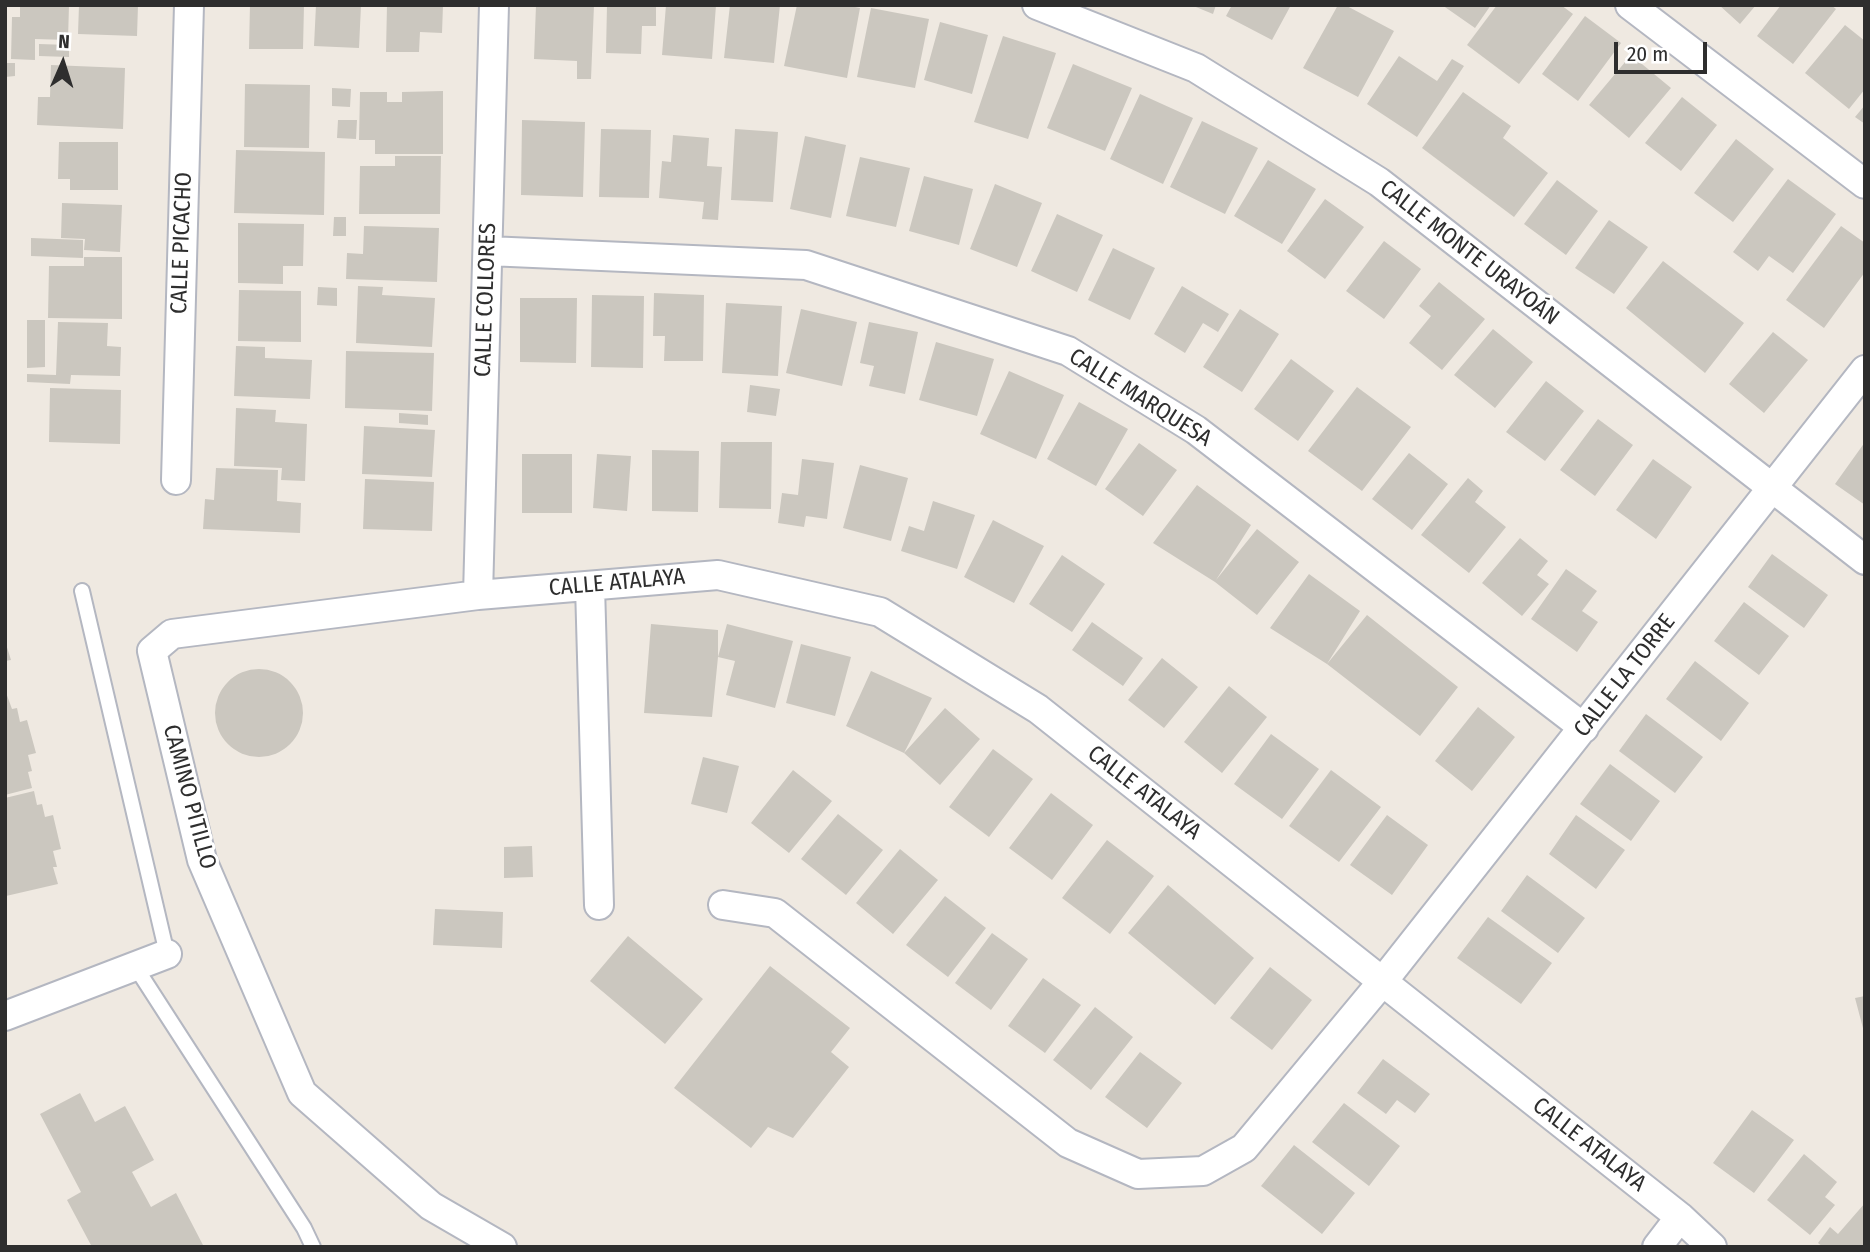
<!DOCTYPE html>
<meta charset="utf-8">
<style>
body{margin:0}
#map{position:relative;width:1870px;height:1252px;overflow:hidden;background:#efe9e1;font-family:"Fira Sans Condensed",sans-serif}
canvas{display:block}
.frame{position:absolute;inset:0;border:7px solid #2e2e2e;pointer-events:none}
.north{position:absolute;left:28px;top:28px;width:70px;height:70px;-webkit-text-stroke:5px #fff;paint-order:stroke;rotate:3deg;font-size:19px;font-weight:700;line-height:28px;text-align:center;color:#2e2e2e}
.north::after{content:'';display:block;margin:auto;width:24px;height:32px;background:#2e2e2e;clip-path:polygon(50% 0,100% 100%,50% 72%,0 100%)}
.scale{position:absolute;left:1614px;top:42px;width:93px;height:32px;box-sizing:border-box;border:4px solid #2e2e2e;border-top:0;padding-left:9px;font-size:21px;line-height:24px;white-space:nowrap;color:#2e2e2e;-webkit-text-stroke:5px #fff;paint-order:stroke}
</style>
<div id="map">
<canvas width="1870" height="1252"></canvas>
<div class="frame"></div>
<div class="north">N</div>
<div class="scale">20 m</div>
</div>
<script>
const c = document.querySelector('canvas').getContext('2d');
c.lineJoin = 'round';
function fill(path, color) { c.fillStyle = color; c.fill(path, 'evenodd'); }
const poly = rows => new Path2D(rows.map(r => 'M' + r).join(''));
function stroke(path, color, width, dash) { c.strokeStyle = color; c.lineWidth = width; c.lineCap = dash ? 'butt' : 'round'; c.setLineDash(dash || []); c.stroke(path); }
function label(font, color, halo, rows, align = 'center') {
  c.font = font + ' "Fira Sans Condensed",sans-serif'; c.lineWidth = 6; c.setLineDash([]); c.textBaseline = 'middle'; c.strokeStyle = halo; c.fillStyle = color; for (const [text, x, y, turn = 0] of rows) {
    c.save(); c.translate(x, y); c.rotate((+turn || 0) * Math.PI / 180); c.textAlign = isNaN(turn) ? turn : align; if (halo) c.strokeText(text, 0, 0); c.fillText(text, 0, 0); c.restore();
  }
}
const building = poly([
 [20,5,69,5,68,40,35,39,35,60,11,59,12,17,20,17],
 [79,5,138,5,137,36,78,34],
 [250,5,304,5,303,49,249,49],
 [316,5,361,5,359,48,314,46],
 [387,5,443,5,442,33,420,32,419,52,386,52],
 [536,5,594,5,591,79,577,79,577,61,534,59],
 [607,5,656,5,656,26,642,26,641,54,606,53],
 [666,5,716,5,712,59,662,55],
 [730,5,780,5,774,63,724,58],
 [797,5,845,5,860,8,847,78,784,66],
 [1191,5,1216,5,1213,14],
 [1232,5,1291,5,1272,40,1226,16],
 [1338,5,1345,5,1394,31,1358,97,1303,68],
 [1442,5,1491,5,1475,28],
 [1497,5,1561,5,1573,14,1519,84,1467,45],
 [1719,5,1756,5,1740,24],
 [1781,5,1831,5,1836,9,1793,64,1757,36],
 [871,8,929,19,915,88,857,77],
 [1585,16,1621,43,1578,101,1542,74],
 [940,22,988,35,972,94,924,80],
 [1845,25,1865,41,1865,89,1849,109,1805,73],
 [1003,36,1056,53,1028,139,974,122],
 [39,44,69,45,69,57,39,56],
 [1631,55,1671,88,1629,138,1589,105],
 [1399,56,1437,81,1452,59,1464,66,1417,137,1367,104],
 [5,63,15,63,15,76,5,77],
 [1073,64,1132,88,1105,151,1047,128],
 [51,65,125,68,123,129,37,125,38,97,50,97],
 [245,84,310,85,309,148,244,147],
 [332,88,351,89,350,107,332,106],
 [443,91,443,154,375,154,375,140,359,140,360,92,387,92,387,102,402,102,402,92],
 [1463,92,1511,126,1503,138,1548,173,1514,217,1422,148],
 [1140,94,1193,118,1163,184,1110,159],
 [1682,97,1717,125,1681,171,1645,143],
 [1865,105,1865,124,1855,117],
 [338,120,357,120,356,139,337,138],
 [522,120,585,122,583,197,521,195],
 [1202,121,1258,148,1225,214,1170,187],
 [601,129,651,130,649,198,599,197],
 [735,129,778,132,773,202,731,200],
 [673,135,709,138,707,166,722,167,718,220,702,219,704,202,659,198,662,161,671,162],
 [805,136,846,145,831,218,790,209],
 [1736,139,1774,169,1733,222,1694,193],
 [59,142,118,142,118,190,70,190,70,179,58,179],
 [236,150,325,152,324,215,234,213],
 [395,156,441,156,440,214,359,214,360,166,395,166],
 [860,157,910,168,896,227,846,216],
 [1268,160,1316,189,1282,244,1234,216],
 [924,176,973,189,959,245,909,231],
 [1788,179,1836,214,1793,273,1769,256,1758,271,1733,252],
 [1557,180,1598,211,1566,255,1524,224],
 [995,184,1042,203,1017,267,970,249],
 [1325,199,1364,227,1325,279,1287,251],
 [62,203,122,205,120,252,84,250,85,239,61,238],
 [1057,214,1103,235,1077,292,1031,271],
 [334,217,346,217,346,236,333,236],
 [1609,220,1648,247,1614,294,1575,268],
 [238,223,304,224,303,266,283,266,283,284,238,283],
 [364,226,439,228,437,282,346,279,347,253,363,254],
 [1841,226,1865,243,1865,272,1824,328,1786,300],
 [31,238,83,240,83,258,31,256],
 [1384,241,1421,269,1384,319,1346,291],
 [1113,248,1155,268,1130,320,1088,300],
 [84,257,122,257,122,319,48,318,49,266,84,266],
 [1663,261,1744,323,1705,373,1626,308],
 [1439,282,1485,319,1442,370,1409,343,1431,316,1419,306],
 [358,286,383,287,382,295,435,298,432,347,356,343],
 [1182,286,1229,314,1218,332,1203,323,1185,353,1154,334],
 [318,287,337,288,337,306,317,305],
 [239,290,301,291,301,342,238,341],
 [654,293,704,295,703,361,664,361,665,336,653,336],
 [592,295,644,296,643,368,591,367],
 [520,298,577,298,576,363,520,362],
 [726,303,782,306,778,376,722,373],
 [801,309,857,322,842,386,786,373],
 [1240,309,1279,334,1242,392,1203,367],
 [27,320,45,320,45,367,27,368],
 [58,322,108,323,107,346,121,347,120,376,71,375,70,384,27,382,27,374,56,375],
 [869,322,918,332,905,394,869,386,874,366,860,363],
 [1493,329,1533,362,1495,408,1454,375],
 [1773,332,1808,360,1764,413,1729,384],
 [936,342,994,359,977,416,919,400],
 [236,346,265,347,265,358,312,360,310,399,234,396],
 [346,351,434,353,432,411,345,408],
 [1291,359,1334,391,1298,441,1254,409],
 [1009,371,1064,395,1036,459,980,434],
 [1546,381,1584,411,1545,461,1506,432],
 [750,385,780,389,776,416,747,412],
 [1357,387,1411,427,1362,491,1308,451],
 [50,388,121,390,120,444,49,442],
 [1079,402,1128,429,1096,486,1047,459],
 [236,408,276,410,275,422,307,424,305,481,281,480,282,468,234,466],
 [399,413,428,415,428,425,399,423],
 [1598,419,1633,445,1595,496,1560,470],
 [364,426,435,430,432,477,362,474],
 [721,442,772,442,771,509,719,508],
 [1865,442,1865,505,1835,484],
 [1139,443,1177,470,1143,516,1105,489],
 [652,450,699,451,698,512,652,511],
 [1409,453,1448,484,1412,530,1372,499],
 [522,454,572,454,572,513,522,513],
 [597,454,631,456,627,511,593,508],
 [802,459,834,463,827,519,806,516,804,527,778,523,782,493,798,495],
 [1653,459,1692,487,1656,539,1616,510],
 [860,465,908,478,891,541,843,528],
 [216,468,278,470,277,501,301,503,300,533,203,529,205,499,214,500],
 [1468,478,1483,491,1475,502,1506,527,1469,573,1421,535],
 [365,479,434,482,432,531,363,529],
 [1197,485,1251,525,1216,580,1257,529,1299,562,1257,615,1215,582,1153,543],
 [933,501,975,515,957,569,901,551,909,526,924,531],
 [993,520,1044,546,1014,603,964,577],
 [1520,538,1548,561,1537,575,1549,584,1522,616,1482,583],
 [1772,554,1828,595,1804,628,1748,587],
 [1062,555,1105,584,1072,632,1029,604],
 [1566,569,1597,591,1582,611,1598,622,1577,652,1531,619],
 [1309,574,1360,611,1327,664,1367,615,1458,687,1420,736,1327,664,1270,628],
 [1744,602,1789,636,1759,675,1714,641],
 [1092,622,1143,658,1123,686,1072,650],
 [651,624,718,630,718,657,712,717,644,713],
 [727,624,793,641,775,708,726,695,735,661,718,657],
 [5,641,11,660,5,661],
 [801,644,851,657,835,716,786,703],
 [1162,658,1198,687,1164,728,1128,700],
 [1695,661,1749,703,1721,741,1666,699],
 '215 713a44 44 0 1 1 88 0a44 44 0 1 1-88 0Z',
 [871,671,932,698,904,753,846,726],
 [1229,686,1267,717,1222,773,1184,742],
 [5,690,12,709,17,708,20,722,27,720,36,753,28,755,32,771,28,772,32,788,5,795],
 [1478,707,1515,737,1472,791,1435,761],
 [945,708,980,739,940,785,904,753],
 [1646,714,1703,757,1675,793,1619,751],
 [1271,734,1319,769,1282,819,1234,784],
 [993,749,1033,779,989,837,949,807],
 [703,757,739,766,727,813,691,804],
 [1610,764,1660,801,1631,841,1580,804],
 [793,770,832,801,789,853,751,823],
 [1331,770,1381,807,1339,862,1289,826],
 [34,791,37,805,42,804,45,817,53,815,61,849,53,851,57,867,53,867,58,884,6,896,5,798],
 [1051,793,1093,825,1052,880,1009,848],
 [838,814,883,850,846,895,801,859],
 [1387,815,1428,845,1392,895,1350,865],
 [1576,815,1625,850,1596,889,1549,854],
 [1107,840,1154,876,1110,934,1062,898],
 [532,846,533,877,504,878,504,847],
 [900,849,938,880,893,934,856,903],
 [1527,875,1585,918,1558,953,1501,911],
 [1168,885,1254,958,1215,1005,1128,933],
 [945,896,986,928,948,977,906,945],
 [435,909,503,912,502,948,433,945],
 [1488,917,1552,963,1521,1004,1457,958],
 [992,933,1028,959,991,1010,955,983],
 [628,936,703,999,665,1044,590,981],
 [770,966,850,1028,831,1052,849,1067,793,1138,768,1127,751,1148,674,1088],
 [1270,967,1312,1000,1272,1050,1230,1018],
 [1043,978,1081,1005,1045,1053,1008,1026],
 [1865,996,1865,1031,1864,1032,1855,998],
 [1095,1007,1133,1037,1091,1090,1053,1060],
 [1140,1052,1182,1083,1147,1128,1105,1097],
 [1383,1059,1430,1094,1415,1113,1397,1100,1386,1114,1357,1093],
 [80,1093,95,1122,125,1106,154,1160,132,1172,151,1207,176,1193,204,1247,92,1247,67,1200,81,1192,40,1114],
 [1344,1103,1400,1146,1369,1186,1312,1142],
 [1752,1110,1794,1140,1754,1193,1713,1163],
 [1294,1145,1355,1193,1322,1234,1261,1186],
 [1804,1154,1837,1182,1825,1197,1835,1205,1810,1235,1767,1200],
 [1865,1203,1865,1247,1823,1247,1818,1243,1830,1227,1838,1234]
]);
const service = poly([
 [82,591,167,954],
 [135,966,304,1228,313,1247]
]);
const minor = poly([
 [1037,5,1196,68,1379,182,1865,560],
 [1630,5,1865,184],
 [488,251,806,265,1068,351,1196,430,1584,728],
 [176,480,189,5],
 [590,586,599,905],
 [478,595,494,5],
 [723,905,775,913,1068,1143,1138,1174,1203,1171,1244,1148,1383,981,1865,370],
 [5,1016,167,954],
 [502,1247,431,1206,302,1093,202,860,152,651,172,634,478,595,718,575,880,612,1038,709,1680,1217,1712,1247],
 [1657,1247,1680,1217]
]);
const streetNames = [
 ["CALLE PICACHO",182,243,-88],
 ["CALLE MONTE URAYOÁN",1469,253,38],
 ["CALLE COLLORES",486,300,-88],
 ["CALLE MARQUESA",1140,398,32],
 ["CALLE ATALAYA",617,583,-5],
 ["CALLE LA TORRE",1625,676,-52],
 ["CALLE ATALAYA",1144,793,38],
 ["CAMINO PITILLO",189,797,75],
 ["CALLE ATALAYA",1589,1145,38]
];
fill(building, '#cbc7bf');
stroke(service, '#b4b7c1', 18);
stroke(minor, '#b4b7c1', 32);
stroke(service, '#fff', 14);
stroke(minor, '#fff', 28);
label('23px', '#2e2e2e', '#fff', streetNames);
</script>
